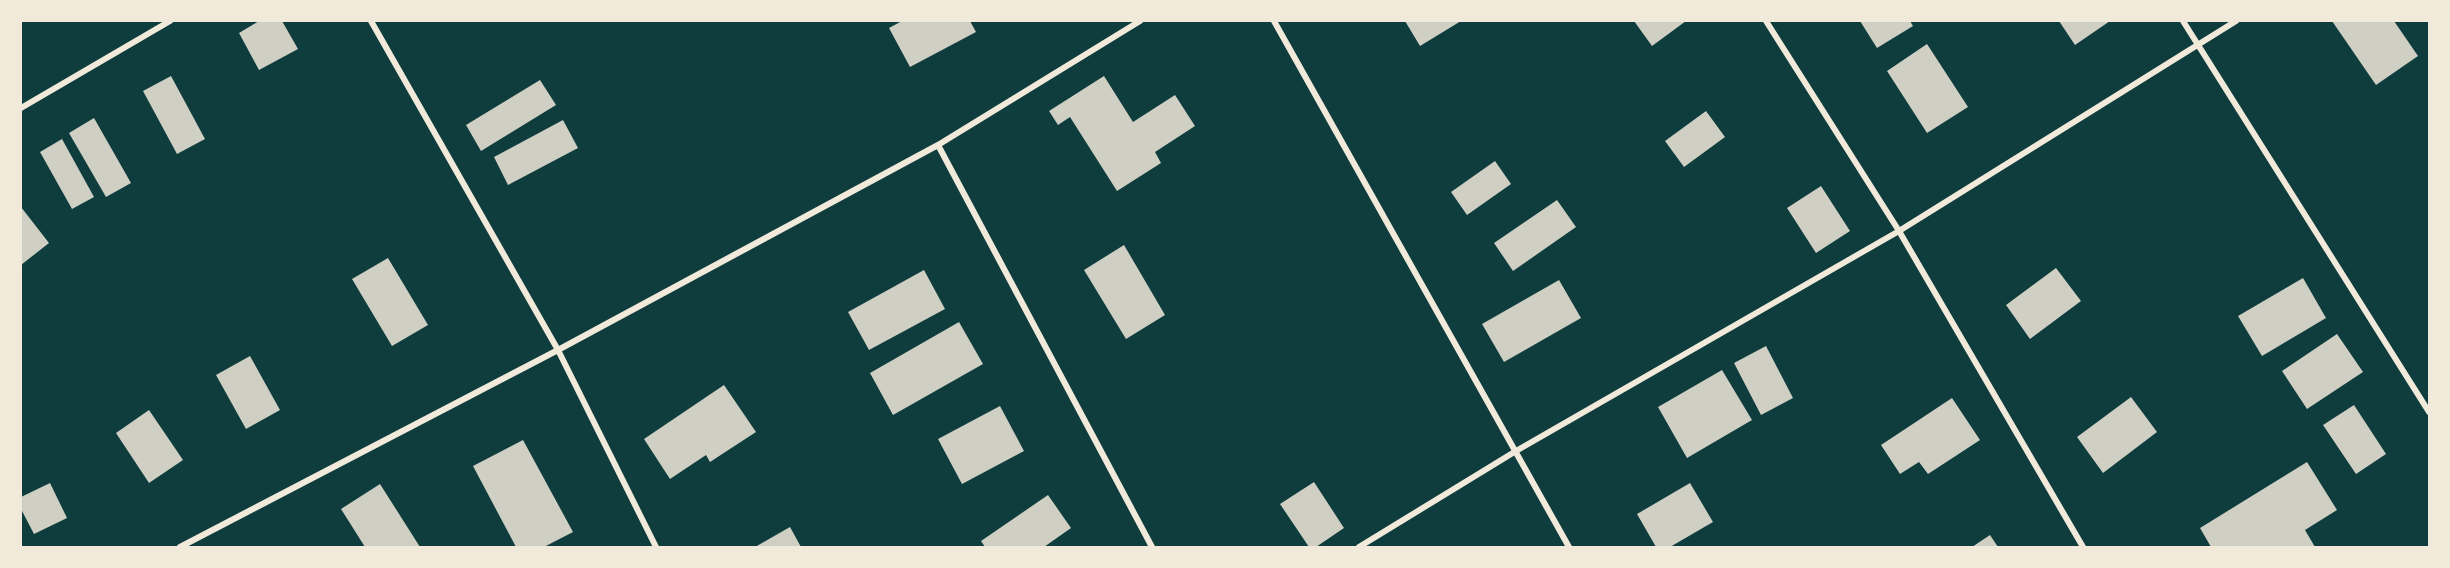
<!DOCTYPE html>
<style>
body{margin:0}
#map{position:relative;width:2450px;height:568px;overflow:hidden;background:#0f3d3e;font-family:"PT Serif",serif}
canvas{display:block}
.frame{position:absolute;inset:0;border:22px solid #f1e9da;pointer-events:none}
</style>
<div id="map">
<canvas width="2450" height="568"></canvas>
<div class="frame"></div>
</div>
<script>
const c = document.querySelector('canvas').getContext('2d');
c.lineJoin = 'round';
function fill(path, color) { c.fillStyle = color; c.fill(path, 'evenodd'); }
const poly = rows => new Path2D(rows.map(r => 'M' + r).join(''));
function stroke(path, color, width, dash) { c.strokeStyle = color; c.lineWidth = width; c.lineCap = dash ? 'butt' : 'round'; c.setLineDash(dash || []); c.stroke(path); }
const building = poly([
 [259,21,282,21,298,49,259,70,239,33],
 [902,21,970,21,976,32,910,67,889,28],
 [1405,21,1461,21,1420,46],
 [1634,21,1686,21,1652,46],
 [1860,21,1910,21,1913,26,1877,48],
 [2059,21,2110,21,2075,45],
 [2332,21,2394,21,2418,56,2376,85],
 [1927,44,1968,107,1927,133,1887,71],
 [171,76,205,139,177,154,143,91],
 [1104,76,1133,122,1175,95,1195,126,1155,152,1161,163,1117,191,1070,117,1058,125,1049,111],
 [540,80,556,105,481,151,466,125],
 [1706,111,1725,137,1684,167,1665,141],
 [94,118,131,183,106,197,69,133],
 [563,120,578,148,508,185,494,157],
 [62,139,94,197,72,209,40,152],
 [1495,161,1511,184,1467,215,1451,192],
 [1821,186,1850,231,1816,253,1787,208],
 [1557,200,1576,227,1513,271,1494,243],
 [21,207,49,243,21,265],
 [1124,245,1165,315,1126,339,1084,270],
 [388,258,428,325,392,346,352,279],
 [2056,268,2081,301,2030,339,2006,305],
 [924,270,945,309,869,350,848,312],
 [2303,278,2326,318,2262,356,2238,316],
 [1559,280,1581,318,1504,362,1482,324],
 [959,322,983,364,893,415,870,373],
 [2337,334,2363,372,2307,409,2282,371],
 [1766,346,1793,398,1761,415,1734,363],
 [250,356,280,410,246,429,216,375],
 [1722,370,1752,420,1687,458,1658,407],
 [724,385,756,432,710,462,706,455,670,479,644,439],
 [2131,397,2157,432,2103,473,2077,437],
 [1952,398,1980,440,1928,474,1919,462,1900,474,1881,445],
 [2354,405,2386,454,2356,474,2323,425],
 [1000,406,1024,451,962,484,938,439],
 [149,410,183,460,149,483,116,433],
 [523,440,573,532,544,547,516,547,473,466],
 [2307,462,2337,510,2305,530,2315,547,2211,547,2200,528],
 [1314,482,1344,528,1316,547,1309,547,1280,504],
 [50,483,67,518,34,534,21,509,21,497],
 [1690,483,1713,522,1670,547,1656,547,1637,514],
 [380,484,420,547,365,547,341,509],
 [1048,495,1071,528,1044,547,985,547,981,541],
 [790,527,801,547,755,547],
 [1990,535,1998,547,1972,547]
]);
const minor = poly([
 [371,21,558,350,656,547],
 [1274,21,1569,547],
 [1766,21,1899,231,2083,547],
 [2183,21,2429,412],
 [21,108,170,21],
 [938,145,1152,547],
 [180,547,558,350,938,145,1140,21],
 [1359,547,1516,451,1899,231,2236,21]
]);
fill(building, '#cfcfc3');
stroke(minor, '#f1e9da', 6);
</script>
